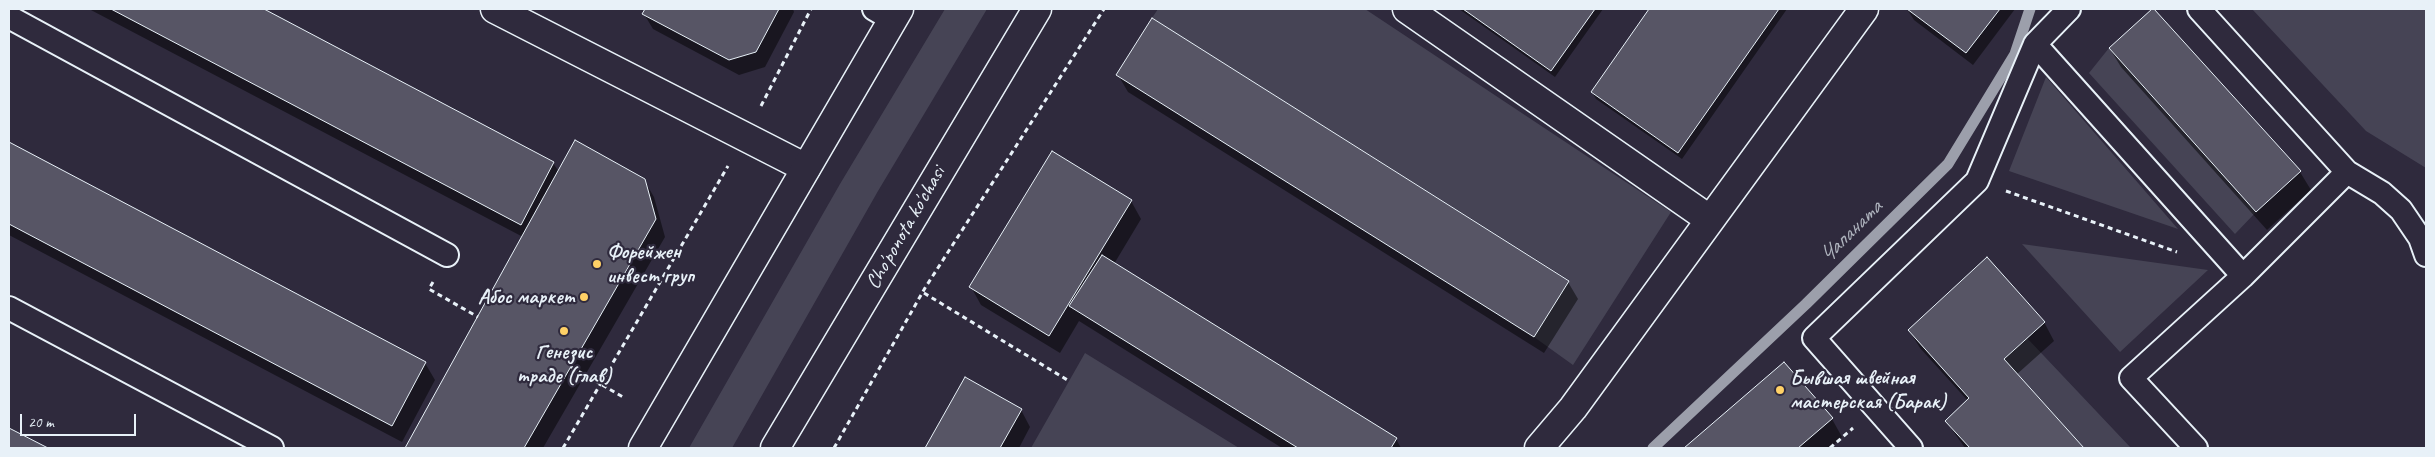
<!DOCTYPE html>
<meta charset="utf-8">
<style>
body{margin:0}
#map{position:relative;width:2435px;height:457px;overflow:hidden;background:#2f2a3d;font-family:Caveat,sans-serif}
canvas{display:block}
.frame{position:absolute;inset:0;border:10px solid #e8f1f8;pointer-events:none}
.scale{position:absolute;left:20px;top:414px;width:116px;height:22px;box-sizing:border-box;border:2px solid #e8f1f8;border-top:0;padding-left:6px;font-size:15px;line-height:18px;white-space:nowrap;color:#e8f1f8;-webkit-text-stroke:4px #2f2a3d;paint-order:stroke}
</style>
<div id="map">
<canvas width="2435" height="457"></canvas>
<div class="frame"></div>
<div class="scale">20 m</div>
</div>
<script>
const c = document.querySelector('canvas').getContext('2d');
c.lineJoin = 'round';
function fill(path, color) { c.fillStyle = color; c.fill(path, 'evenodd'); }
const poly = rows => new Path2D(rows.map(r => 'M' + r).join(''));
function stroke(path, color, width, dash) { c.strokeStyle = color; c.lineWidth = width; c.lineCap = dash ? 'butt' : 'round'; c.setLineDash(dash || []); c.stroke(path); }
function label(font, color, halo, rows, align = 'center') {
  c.font = font + ' Caveat,sans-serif'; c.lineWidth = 4.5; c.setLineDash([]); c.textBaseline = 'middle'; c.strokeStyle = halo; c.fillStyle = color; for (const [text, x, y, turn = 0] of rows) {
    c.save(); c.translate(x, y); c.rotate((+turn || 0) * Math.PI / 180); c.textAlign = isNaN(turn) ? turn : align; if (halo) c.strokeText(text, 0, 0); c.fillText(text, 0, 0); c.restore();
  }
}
const green = poly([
 [945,9,987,9,878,191,732,448,689,448,840,184],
 [1158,9,1365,9,1671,212,1573,365,1534,337,1569,280,1152,18],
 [2252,9,2426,9,2426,168,2366,131],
 [2109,48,2256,212,2235,234,2089,73],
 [2046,77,2178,229,2009,171],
 [2022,244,2208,270,2120,352],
 [2027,338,2131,448,2084,448,2004,359],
 [1085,353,1239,448,1031,448]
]);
const shadow = poly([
 [89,9,261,9,553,163,559,172,644,180,654,197,665,237,543,448,407,448,523,237],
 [646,9,793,9,794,12,765,67,739,75,653,29,644,14],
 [1459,9,1603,9,1555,77],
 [1651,9,1787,9,1682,159,1596,99,1592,92],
 [1907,9,2015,9,1973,65,1914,20],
 [2110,49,2300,172,2311,190,2267,230,2121,67],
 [1118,75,1568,282,1578,299,1544,353,1128,92],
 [9,143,425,363,435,380,402,442,9,235],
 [1131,201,1141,219,1114,264,1396,439,1401,448,1282,448,1079,321,1060,353,981,305,971,287],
 [2044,322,2054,341,2016,375,2082,448,1965,448,1946,421,1968,401,1920,348,1909,330],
 [1784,363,1832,419,1842,437,1830,448,1686,448],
 [965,379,1021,410,1030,427,1019,448,927,448],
 [9,429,45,448,9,448]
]);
const stream = poly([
 [1653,448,1806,304,1948,164,2015,54,2030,9]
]);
const building = poly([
 [111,9,264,9,554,162,521,225,111,9],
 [645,9,779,9,756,52,729,60,642,14,645,9],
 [1463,9,1595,9,1551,71,1463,9],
 [1649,9,1779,9,1678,153,1591,92,1649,9],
 [1907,9,2000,9,1966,53,1907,9],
 [2152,9,2154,9,2301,171,2256,212,2109,48,2152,9],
 [1152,18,1569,281,1534,337,1116,75,1152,18],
 [575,140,645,179,656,219,524,448,405,448,575,140],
 [9,142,426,362,392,426,9,224,9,142],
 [1052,151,1132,200,1049,336,969,287,1052,151],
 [1102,255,1397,438,1391,448,1298,448,1069,306,1102,255],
 [1987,257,2045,322,2004,359,2084,448,1970,448,1945,421,1969,398,1908,330,1987,257],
 [1784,362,1833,418,1798,448,1684,448,1784,362],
 [965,377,1022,409,1000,448,925,448,965,377],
 [9,428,48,448,9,448,9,428]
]);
const path = poly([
 [761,106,811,9],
 [2006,191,2177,252],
 [433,282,429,289,478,317],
 [924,293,1069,381],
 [571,367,623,397],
 [563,448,728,166],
 [834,448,925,288,1104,9],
 [1830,448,1853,428]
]);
const service = poly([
 [874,9,893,20],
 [2069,9,2035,44,2243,276,2347,172,2199,9],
 [9,17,447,255],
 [2347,172,2382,193,2401,210,2420,238,2426,255],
 [9,308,272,448],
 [1911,448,1814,338,1977,181,2035,44],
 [2196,448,2131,378,2243,276]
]);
const minor = poly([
 [495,9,806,168],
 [1407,9,1709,219],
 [1539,448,1573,408,1864,9]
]);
const secondary = poly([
 [643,448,899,9],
 [775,448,1037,9]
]);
const markers = [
 [597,264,5,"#ffd166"],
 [584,297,5,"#ffd166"],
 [564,331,5,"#ffd166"],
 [1780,390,5,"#ffd166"]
];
const streetNames = [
 ["Cho'ponota ko'chasi",906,228,-60]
];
const poiNames = [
 ["Форейжен",607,252],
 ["инвест груп",607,276],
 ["Абос маркет",574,297,"right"],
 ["Генезис",564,352,"center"],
 ["траде (глав)",564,376,"center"],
 ["Бывшая швейная",1790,378],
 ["мастерская (Барак)",1790,402]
];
const waterNames = [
 ["Чапаната",1851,232,-45]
];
fill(green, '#464455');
fill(shadow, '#0007');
stroke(stream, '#9c9fab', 11);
fill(building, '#575565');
stroke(building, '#e8f1f8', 1);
stroke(service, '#e8f1f8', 26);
stroke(minor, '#e8f1f8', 31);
stroke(secondary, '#e8f1f8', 31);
stroke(path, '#e8f1f8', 3, [5, 4]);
stroke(service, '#2f2a3d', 22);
stroke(minor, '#2f2a3d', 28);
stroke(secondary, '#2f2a3d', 28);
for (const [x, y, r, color] of markers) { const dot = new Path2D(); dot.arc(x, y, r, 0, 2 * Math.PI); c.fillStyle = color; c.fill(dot); stroke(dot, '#2f2a3d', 2); }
label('21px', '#e8f1f8', '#2f2a3d', streetNames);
label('bold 21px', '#e8f1f8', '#2f2a3d', poiNames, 'left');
label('italic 22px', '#afb4be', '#2f2a3d', waterNames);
</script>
